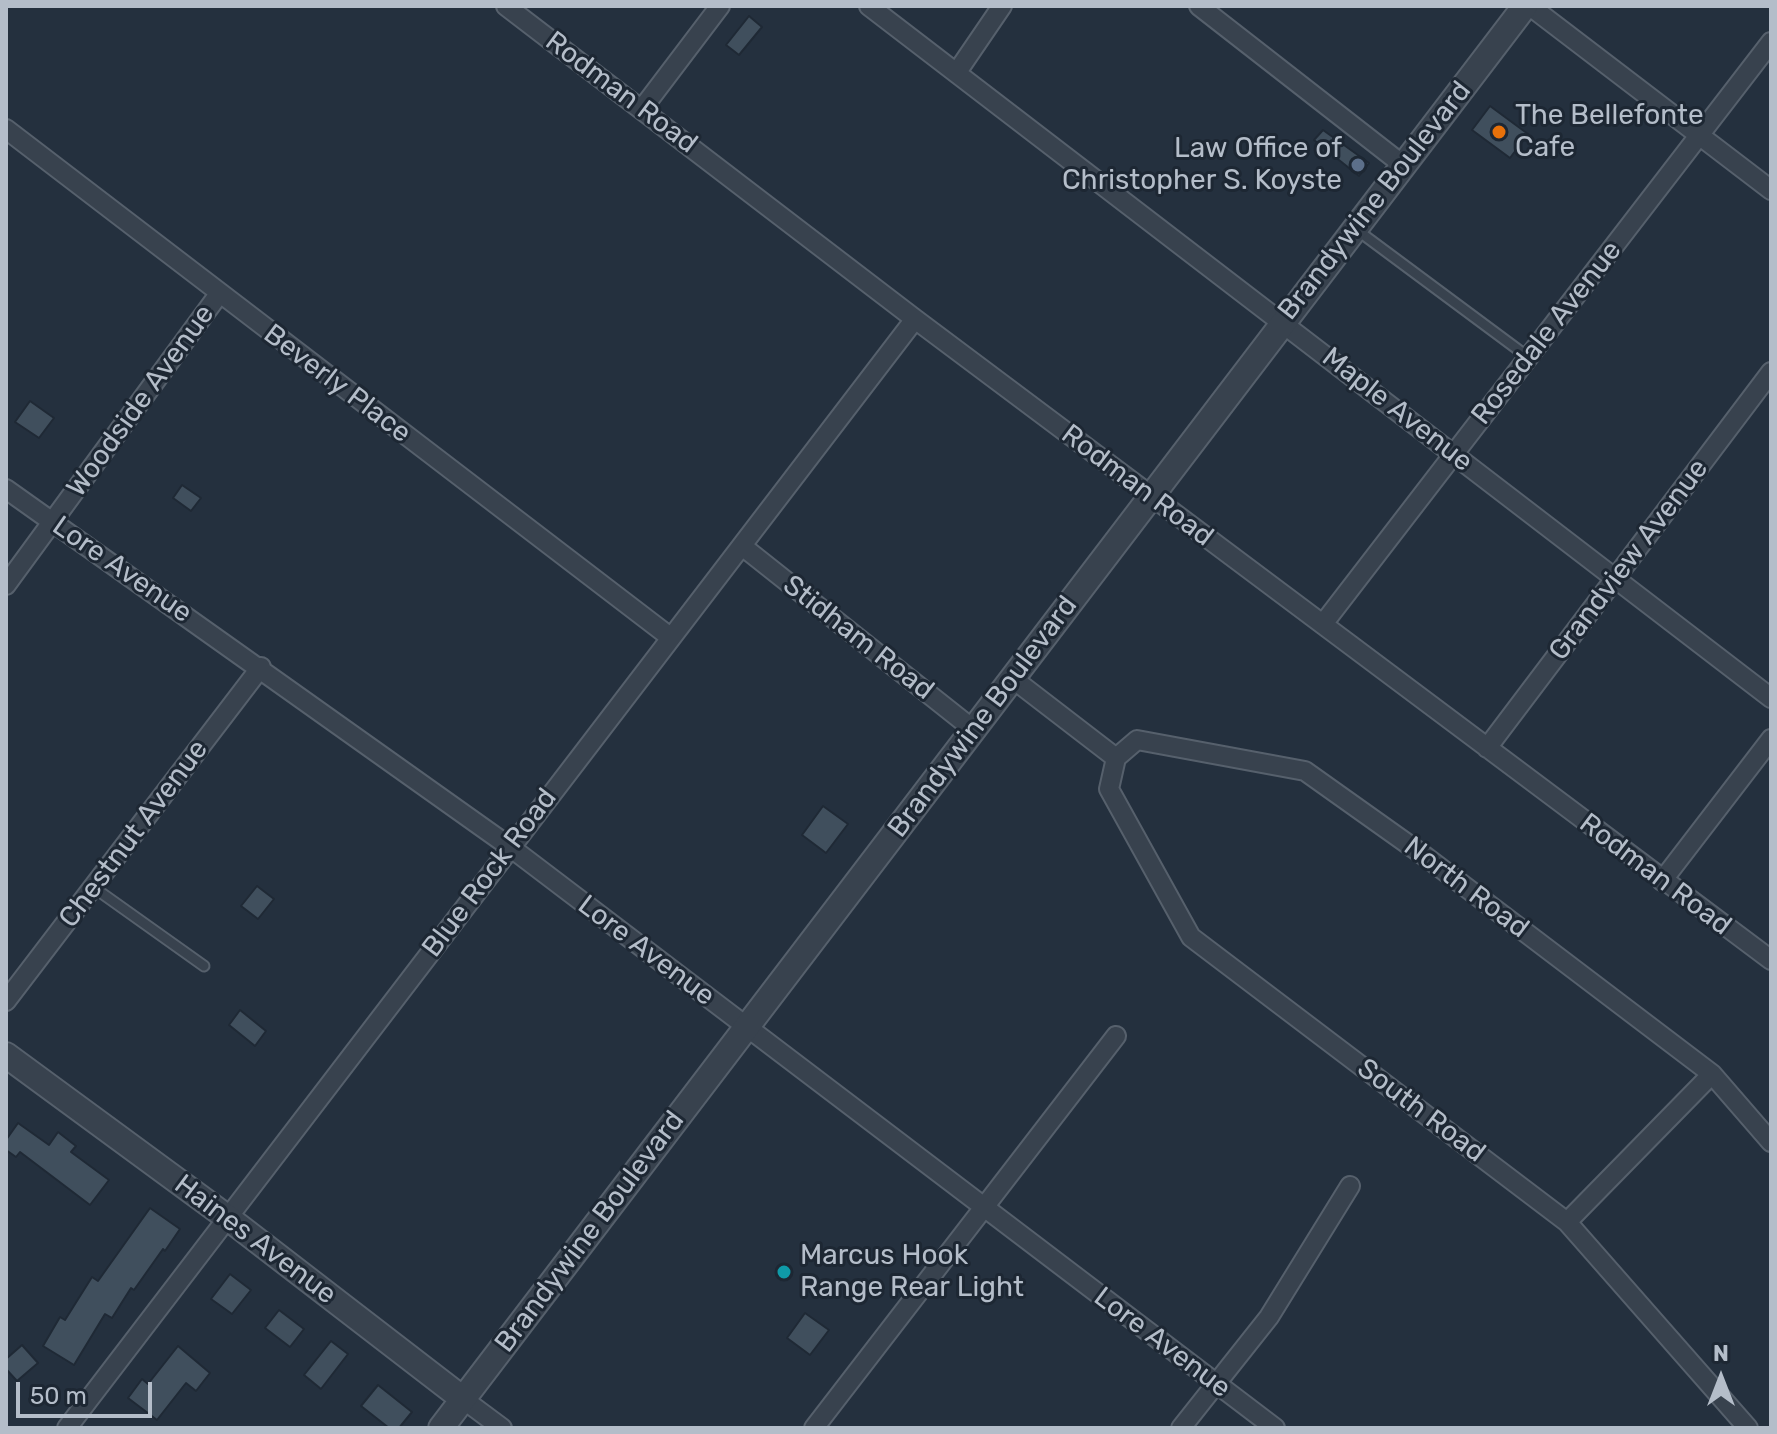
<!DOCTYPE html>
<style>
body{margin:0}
#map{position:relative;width:1777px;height:1434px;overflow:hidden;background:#24303e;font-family:Rubik,sans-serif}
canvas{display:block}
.frame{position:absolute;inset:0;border:8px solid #b4bdc9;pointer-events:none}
.north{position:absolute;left:1681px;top:1338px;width:80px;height:80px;-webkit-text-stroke:6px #1d2733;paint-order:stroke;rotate:0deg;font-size:22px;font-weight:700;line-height:32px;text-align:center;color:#b4bdc9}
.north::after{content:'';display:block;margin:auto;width:28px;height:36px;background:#b4bdc9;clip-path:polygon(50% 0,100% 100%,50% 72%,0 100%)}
.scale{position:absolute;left:16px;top:1382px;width:136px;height:36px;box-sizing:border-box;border:4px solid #b4bdc9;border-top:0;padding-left:10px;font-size:24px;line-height:28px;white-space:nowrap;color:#b4bdc9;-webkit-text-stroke:6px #1d2733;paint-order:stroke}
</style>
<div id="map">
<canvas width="1777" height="1434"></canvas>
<div class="frame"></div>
<div class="north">N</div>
<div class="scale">50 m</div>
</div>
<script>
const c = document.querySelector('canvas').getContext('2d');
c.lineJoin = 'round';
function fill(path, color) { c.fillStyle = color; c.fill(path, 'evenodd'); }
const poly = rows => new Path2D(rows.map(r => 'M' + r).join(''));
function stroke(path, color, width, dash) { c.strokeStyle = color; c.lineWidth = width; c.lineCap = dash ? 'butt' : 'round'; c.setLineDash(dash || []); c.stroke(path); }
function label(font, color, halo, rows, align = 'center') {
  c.font = font + ' Rubik,sans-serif'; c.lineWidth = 6; c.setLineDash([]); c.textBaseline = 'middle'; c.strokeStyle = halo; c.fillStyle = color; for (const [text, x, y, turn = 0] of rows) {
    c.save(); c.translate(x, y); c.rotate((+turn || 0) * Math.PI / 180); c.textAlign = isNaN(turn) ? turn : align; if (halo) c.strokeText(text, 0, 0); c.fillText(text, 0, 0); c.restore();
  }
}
const building = poly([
 [749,16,762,27,739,55,726,45,749,16],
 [1490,106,1528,134,1510,158,1472,130,1490,106],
 [1323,130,1369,163,1359,176,1314,140,1323,130],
 [30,401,54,418,39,438,15,422,30,401],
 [182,485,201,498,191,511,173,498,182,485],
 [823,806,848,824,826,853,802,835,823,806],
 [257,886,274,899,258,919,241,906,257,886],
 [240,1010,266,1031,255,1046,229,1025,240,1010],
 [18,1123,49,1145,58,1132,76,1146,71,1152,109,1180,90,1205,20,1152,16,1157,6,1150,6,1140,18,1123],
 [150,1208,180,1229,165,1251,163,1249,134,1290,131,1288,112,1318,105,1314,74,1365,43,1346,60,1317,65,1320,92,1277,98,1281,150,1208],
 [230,1274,251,1290,232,1314,211,1299,230,1274],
 [279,1310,304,1329,290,1347,265,1328,279,1310],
 [805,1313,829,1330,810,1355,787,1338,805,1313],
 [331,1341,348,1354,321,1389,304,1375,331,1341],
 [22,1345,38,1363,17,1381,6,1369,6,1359,22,1345],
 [178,1346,210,1373,196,1391,186,1383,157,1420,128,1398,142,1379,148,1384,178,1346],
 [378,1385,412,1412,399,1428,389,1428,361,1406,378,1385]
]);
const service = poly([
 [1357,230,1528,357],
 [93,887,204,966]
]);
const minor = poly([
 [506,6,915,319,1771,960],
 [869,6,1771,698],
 [1199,6,1403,165],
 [1530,6,1771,190],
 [957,72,1002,6],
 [642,109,720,6],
 [6,129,670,637],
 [6,489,510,847,1275,1428],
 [742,546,974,730],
 [6,585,219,294],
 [1323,624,1771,42],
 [1012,678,1116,758,1137,740,1305,771,1426,857,1712,1074,1771,1142],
 [1487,748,1771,372],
 [1116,758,1109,789,1191,937,1567,1222,1748,1428],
 [1662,881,1771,739],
 [6,1001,261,667],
 [1567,1222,1712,1074],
 [463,1399,502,1428],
 [67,1428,915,319],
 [814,1428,1116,1036],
 [1181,1428,1269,1317,1350,1186]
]);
const tertiary = poly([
 [6,1055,228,1218,463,1399],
 [441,1428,1525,6]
]);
const markers = [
 [1499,132,8,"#e8710a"],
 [1358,165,8,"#5c6f8a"],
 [784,1272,8,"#0f9aa8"]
];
const streetNames = [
 ["Rodman Road",621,93,37],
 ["Brandywine Boulevard",1375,201,-52],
 ["Rosedale Avenue",1547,333,-52],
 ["Beverly Place",337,384,37],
 ["Woodside Avenue",141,401,-54],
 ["Maple Avenue",1397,410,38],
 ["Rodman Road",1137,486,37],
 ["Grandview Avenue",1629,560,-53],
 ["Lore Avenue",122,570,35],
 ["Stidham Road",858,638,38],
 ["Brandywine Boulevard",983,717,-53],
 ["Chestnut Avenue",134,834,-53],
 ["Blue Rock Road",490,873,-53],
 ["Rodman Road",1655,875,37],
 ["North Road",1466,888,37],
 ["Lore Avenue",646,951,37],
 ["South Road",1421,1111,37],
 ["Brandywine Boulevard",590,1232,-53],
 ["Haines Avenue",255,1240,37],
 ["Lore Avenue",1162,1343,37]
];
const poiNames = [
 ["The Bellefonte",1515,116],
 ["Cafe",1515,148],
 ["Law Office of",1342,149,"right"],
 ["Christopher S. Koyste",1342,181,"right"],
 ["Marcus Hook",800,1256],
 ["Range Rear Light",800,1288]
];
fill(building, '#404f5d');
stroke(building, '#1f2935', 2);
stroke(service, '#56606c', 13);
stroke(minor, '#56606c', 22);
stroke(tertiary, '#56606c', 28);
stroke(service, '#38424e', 9);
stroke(minor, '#38424e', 18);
stroke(tertiary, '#38424e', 24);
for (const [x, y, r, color] of markers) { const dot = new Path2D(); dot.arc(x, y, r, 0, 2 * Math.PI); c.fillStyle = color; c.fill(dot); stroke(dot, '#1d2733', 3); }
label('28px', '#b4bdc9', '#1d2733', streetNames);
label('28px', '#b4bdc9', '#1d2733', poiNames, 'left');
</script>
